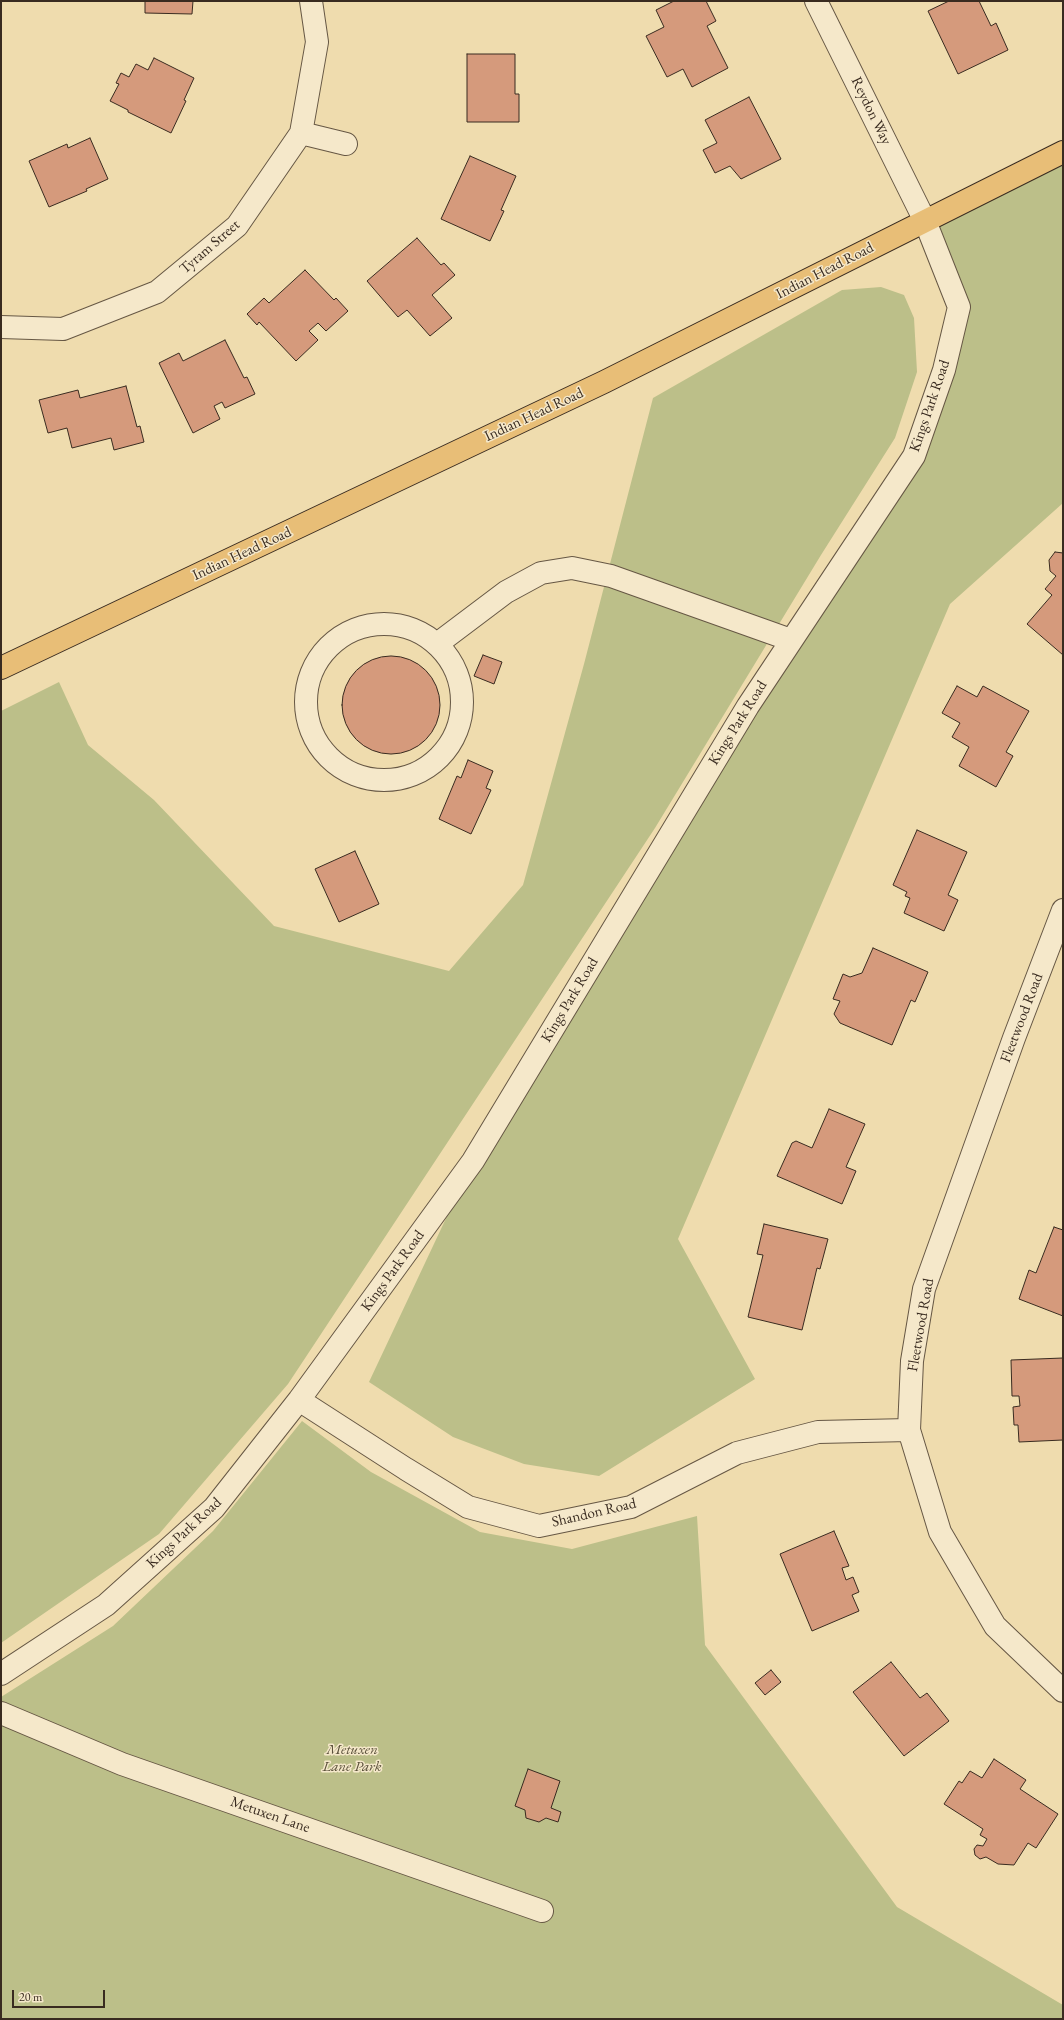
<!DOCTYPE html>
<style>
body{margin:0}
#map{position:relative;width:1064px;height:2020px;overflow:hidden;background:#efdcae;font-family:"EB Garamond",serif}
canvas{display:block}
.frame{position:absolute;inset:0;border:2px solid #392b20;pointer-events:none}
.scale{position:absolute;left:12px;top:1990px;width:93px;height:18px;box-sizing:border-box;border:2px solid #392b20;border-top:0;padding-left:5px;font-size:12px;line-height:14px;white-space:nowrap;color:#392b20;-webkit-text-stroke:3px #f5e8ca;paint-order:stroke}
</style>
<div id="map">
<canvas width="1064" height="2020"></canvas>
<div class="frame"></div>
<div class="scale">20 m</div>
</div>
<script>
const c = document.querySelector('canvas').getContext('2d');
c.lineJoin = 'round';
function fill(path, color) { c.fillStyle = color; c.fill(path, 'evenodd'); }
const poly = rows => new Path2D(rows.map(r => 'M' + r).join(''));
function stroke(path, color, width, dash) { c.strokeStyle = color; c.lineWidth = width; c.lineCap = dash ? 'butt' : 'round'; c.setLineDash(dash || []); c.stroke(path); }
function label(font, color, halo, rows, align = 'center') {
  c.font = font + ' "EB Garamond",serif'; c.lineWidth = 3; c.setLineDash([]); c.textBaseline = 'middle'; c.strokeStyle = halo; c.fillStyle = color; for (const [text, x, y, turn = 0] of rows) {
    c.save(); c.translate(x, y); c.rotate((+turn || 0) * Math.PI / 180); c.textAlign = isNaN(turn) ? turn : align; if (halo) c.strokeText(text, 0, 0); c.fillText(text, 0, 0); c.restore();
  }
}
const green = poly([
 [1063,152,1063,503,950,604,678,1239,755,1379,599,1476,524,1464,453,1437,369,1382,473,1161,914,456,959,307,925,221],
 [881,287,904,295,914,318,917,372,895,438,821,555,655,828,288,1384,159,1534,1,1643,1,711,59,682,88,745,154,800,274,926,449,971,523,885,584,664,653,398,842,290],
 [302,1421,371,1472,480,1532,572,1549,697,1516,705,1645,897,1907,1063,2005,1063,2019,1,2019,1,1697,113,1626,213,1531]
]);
const building = poly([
 [145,1,193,1,192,14,145,13,145,1],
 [674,1,706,1,716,21,707,26,728,68,692,87,683,69,667,77,646,36,664,27,656,10,674,1],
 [949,1,979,1,991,26,996,23,1008,50,958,74,928,11,949,1],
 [467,54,515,54,515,94,519,94,519,122,467,122,467,54],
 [154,58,194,78,184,100,186,101,171,133,128,112,128,110,110,101,119,84,116,83,121,73,129,77,136,64,148,70,154,58],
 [749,97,781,159,741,179,730,166,715,173,703,150,717,143,705,120,749,97],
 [90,138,108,179,86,189,87,191,49,207,29,161,67,144,68,148,90,138],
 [470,156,516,176,501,210,504,211,490,241,441,219,470,156],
 [417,238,441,265,444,263,455,275,432,295,452,318,430,336,407,310,398,317,367,281,417,238],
 [305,270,334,300,336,298,348,311,326,331,318,323,309,331,318,340,296,361,259,322,257,325,247,314,264,298,269,303,305,270],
 [225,340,244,378,247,377,255,394,225,408,222,402,214,406,220,419,193,433,159,363,179,353,183,361,225,340],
 [126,386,137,427,140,426,144,442,114,450,111,438,72,448,67,428,48,433,39,400,78,390,80,398,126,386],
 [1055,552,1063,553,1063,655,1027,624,1052,595,1045,589,1056,576,1050,571,1049,560,1055,552],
 [483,655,502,662,494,684,474,676,483,655],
 '342 705a49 49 0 1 1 98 0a49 49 0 1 1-98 0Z',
 [957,686,977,697,983,686,1029,711,1006,752,1013,756,996,787,959,766,969,747,952,737,960,723,942,713,957,686],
 [468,760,493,771,486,788,491,790,471,834,439,819,457,776,461,778,468,760],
 [917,830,967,852,948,895,958,900,944,931,904,913,910,898,905,896,907,892,893,885,917,830],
 [355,851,379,904,339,922,315,869,355,851],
 [873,948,928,972,915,1002,911,1000,892,1045,840,1023,834,1014,840,1001,833,999,843,974,850,977,862,973,873,948],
 [829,1109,865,1124,846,1167,856,1171,842,1204,777,1176,792,1143,796,1141,812,1148,829,1109],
 [764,1224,828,1239,820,1269,817,1268,802,1330,748,1317,763,1255,757,1254,764,1224],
 [1054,1227,1063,1230,1063,1316,1019,1299,1029,1270,1036,1273,1054,1227],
 [1063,1358,1063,1440,1019,1442,1018,1425,1014,1425,1013,1407,1020,1406,1019,1396,1012,1396,1011,1360,1063,1358],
 [834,1531,849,1566,842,1568,846,1580,853,1577,859,1592,852,1595,859,1611,812,1631,780,1554,834,1531],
 [891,1662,920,1698,927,1693,949,1721,904,1756,853,1692,891,1662],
 [771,1670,781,1682,765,1695,755,1683,771,1670],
 [994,1759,1026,1780,1020,1789,1058,1814,1036,1848,1028,1843,1014,1865,998,1864,986,1857,980,1859,975,1855,974,1849,977,1845,983,1846,987,1839,980,1835,983,1829,944,1804,959,1781,962,1783,970,1771,982,1778,994,1759],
 [528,1769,560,1781,551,1808,561,1812,558,1822,546,1818,539,1822,526,1818,525,1810,515,1806,528,1769]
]);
const minor = poly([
 [301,133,346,144],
 [1,327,63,329,157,292,237,226,301,133,317,42,311,1],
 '306 702a78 78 0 1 1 156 0a78 78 0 1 1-156 0Z',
 [437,644,506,592,541,573,572,568,611,576,791,640],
 [1063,910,1014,1038,924,1289,912,1361,909,1430,940,1532,995,1626,1063,1691],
 [299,1400,406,1469,468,1507,539,1526,631,1507,737,1453,818,1432,909,1430],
 [1,1674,106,1605,214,1508,299,1400,473,1161,748,706,914,456,944,370,959,307,925,221,816,1],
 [1,1713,122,1764,542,1911]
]);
const major = poly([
 [1,668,604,382,1063,152]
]);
const streetNames = [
 ["Reydon Way",871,111,64],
 ["Tyram Street",210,247,-41],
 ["Indian Head Road",825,271,-27],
 ["Kings Park Road",930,406,-71],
 ["Indian Head Road",534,415,-25],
 ["Indian Head Road",242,554,-25],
 ["Kings Park Road",738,723,-58],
 ["Kings Park Road",570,1000,-59],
 ["Fleetwood Road",1022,1018,-69],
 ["Kings Park Road",393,1271,-54],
 ["Fleetwood Road",921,1325,-80],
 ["Shandon Road",594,1513,-13],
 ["Kings Park Road",184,1533,-43],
 ["Metuxen Lane",270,1815,19]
];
const parkNames = [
 ["Metuxen",352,1750],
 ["Lane Park",352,1767]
];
fill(green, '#bcbf89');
fill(building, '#d59a7c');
stroke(building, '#392b20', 1);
stroke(minor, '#665744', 24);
stroke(major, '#392b20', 24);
stroke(minor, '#f5e8ca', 22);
stroke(major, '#e8be77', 22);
label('15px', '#392b20', '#f5e8ca', streetNames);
label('italic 15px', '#5a503a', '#f5e8ca', parkNames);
</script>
